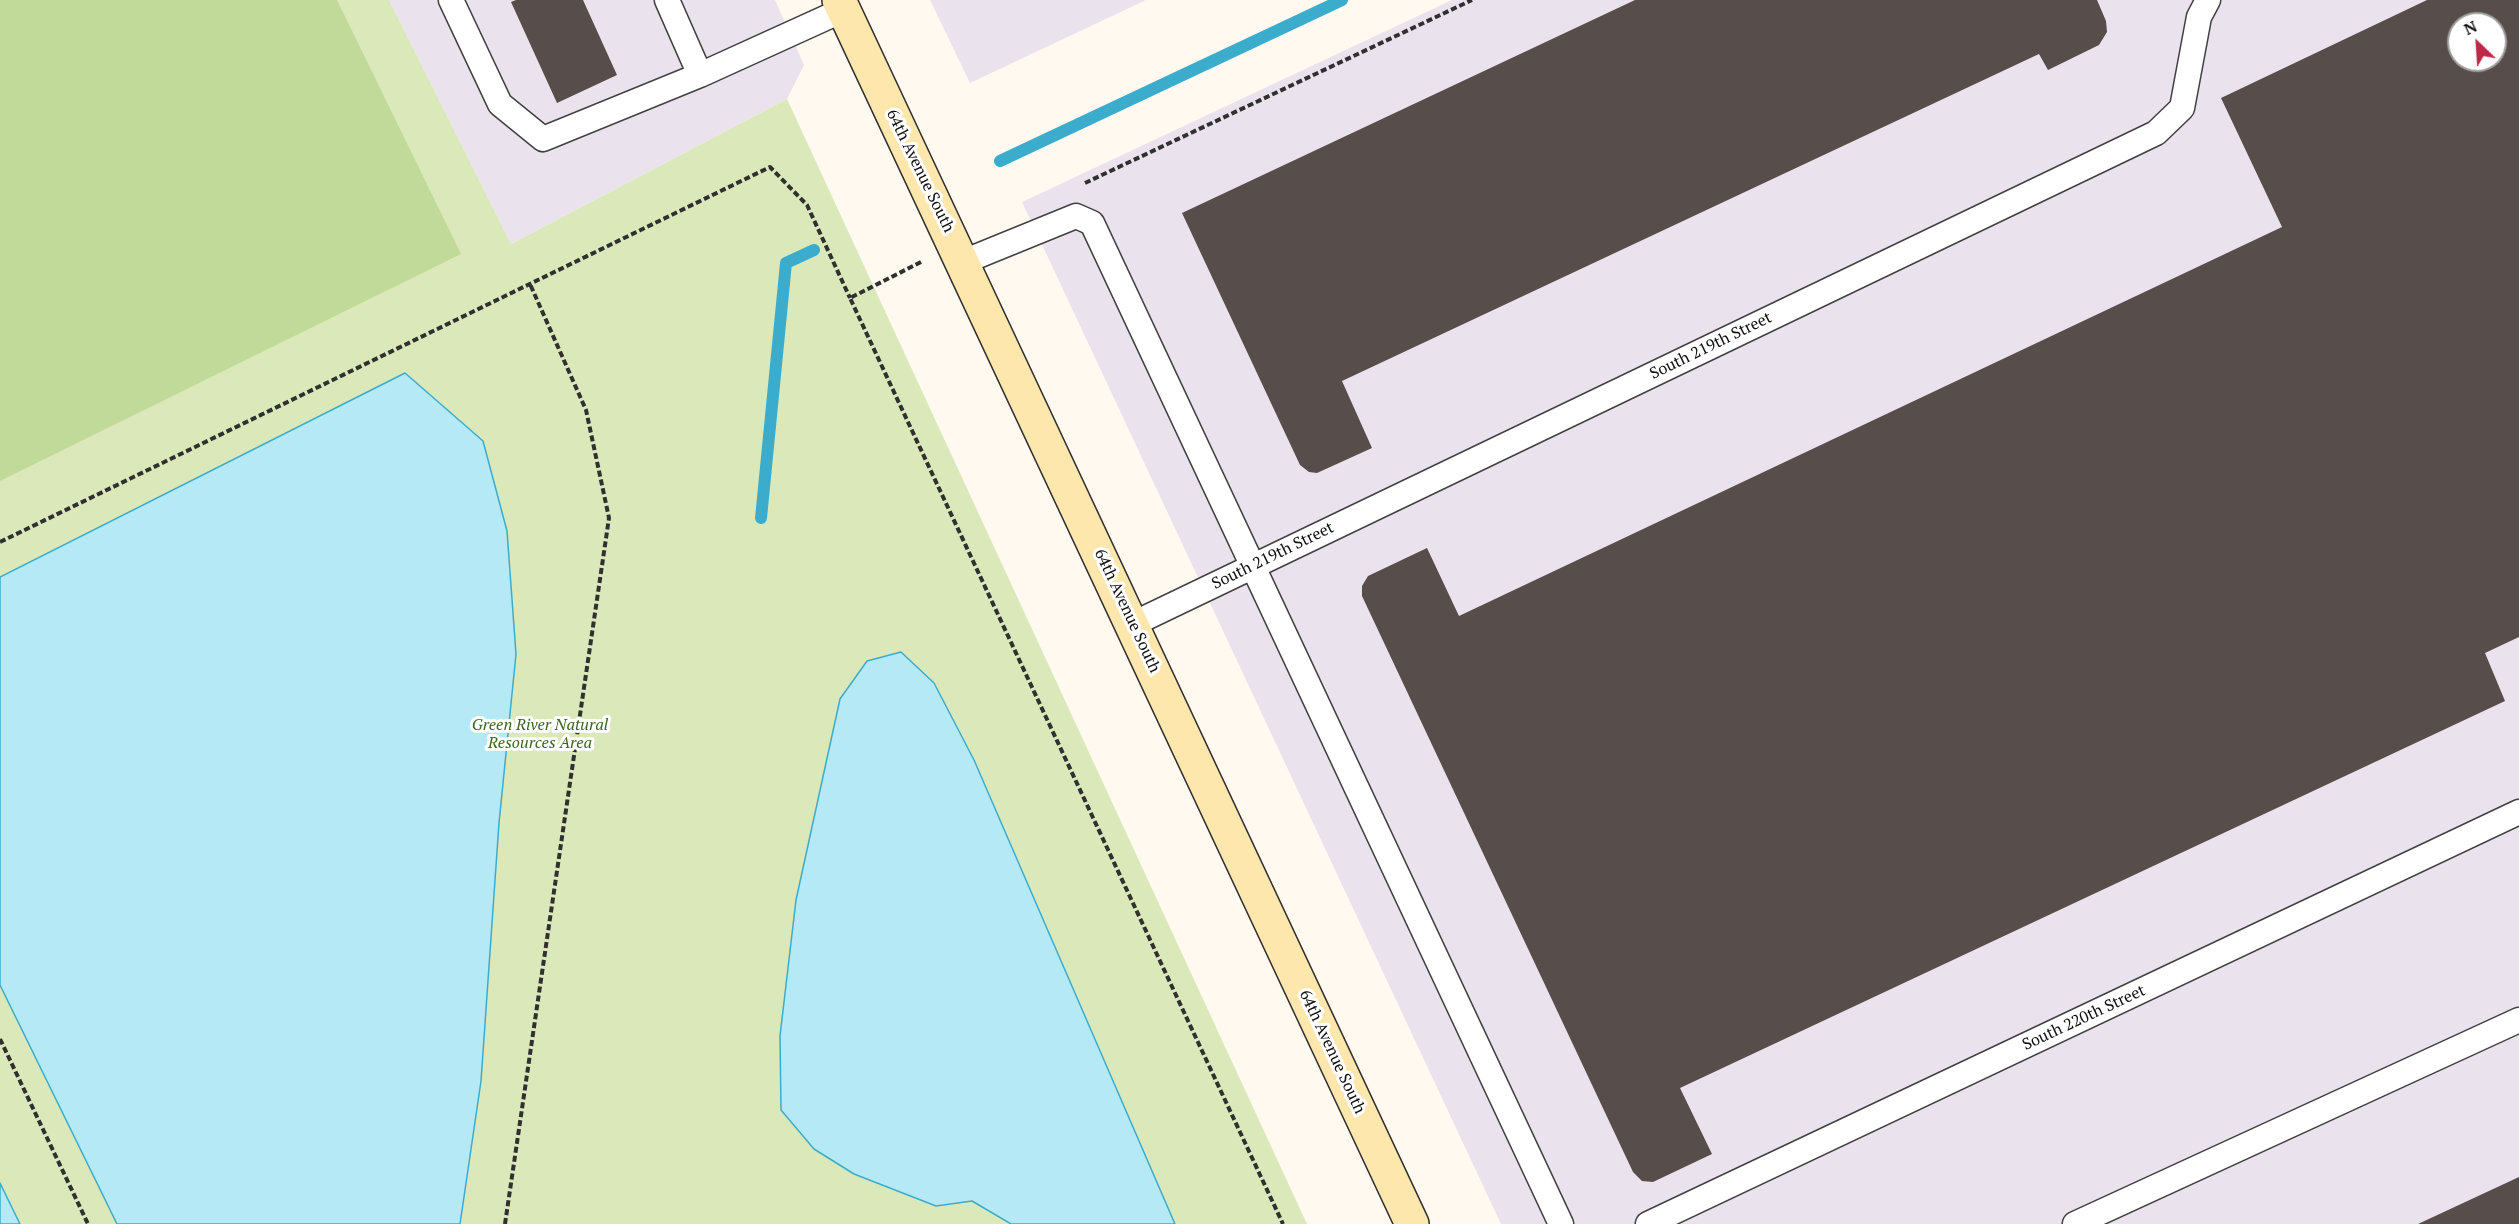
<!DOCTYPE html>
<style>
body{margin:0}
#map{position:relative;width:2519px;height:1224px;overflow:hidden;background:#fff9f0;font-family:"PT Serif",serif}
canvas{display:block}
.north{position:absolute;left:2447px;top:12px;width:60px;height:60px;box-sizing:border-box;background:#fff;border:2px solid #9f9f9f;border-radius:50%;rotate:335deg;font-size:16px;font-weight:700;line-height:24px;text-align:center;color:#0e0e0e}
.north::after{content:'';display:block;margin:auto;width:21px;height:27px;background:#be2748;clip-path:polygon(50% 0,100% 100%,50% 72%,0 100%)}
</style>
<div id="map">
<canvas width="2519" height="1224"></canvas>
<div class="north">N</div>
</div>
<script>
const c = document.querySelector('canvas').getContext('2d');
c.lineJoin = 'round';
function fill(path, color) { c.fillStyle = color; c.fill(path, 'evenodd'); }
const poly = rows => new Path2D(rows.map(r => 'M' + r).join(''));
function stroke(path, color, width, dash) { c.strokeStyle = color; c.lineWidth = width; c.lineCap = dash ? 'butt' : 'round'; c.setLineDash(dash || []); c.stroke(path); }
function label(font, color, halo, rows, align = 'center') {
  c.font = font + ' "PT Serif",serif'; c.lineWidth = 6; c.setLineDash([]); c.textBaseline = 'middle'; c.strokeStyle = halo; c.fillStyle = color; for (const [text, x, y, turn = 0] of rows) {
    c.save(); c.translate(x, y); c.rotate((+turn || 0) * Math.PI / 180); c.textAlign = isNaN(turn) ? turn : align; if (halo) c.strokeText(text, 0, 0); c.fillText(text, 0, 0); c.restore();
  }
}
const industrial = poly([
 [389,0,775,0,804,65,787,99,511,244],
 [930,0,1146,0,970,83],
 [1452,0,2519,0,2519,1224,1501,1224,1022,202],
 [2459,24,2495,24,2495,60,2459,60]
]);
const green = poly([
 [0,0,389,0,511,244,787,99,1307,1224,0,1224]
]);
const forest = poly([
 [0,0,337,0,461,254,0,481]
]);
const water = poly([
 [405,373,483,441,507,531,516,654,499,823,481,1081,460,1224,117,1224,0,985,0,577,405,373],
 [901,652,934,683,974,760,1175,1224,1011,1224,972,1201,936,1206,854,1174,814,1149,781,1110,780,1036,796,900,840,699,867,661,901,652],
 [0,1183,20,1224,0,1224,0,1183]
]);
const stream = poly([
 [1000,161,1342,0],
 [761,518,786,263,814,250]
]);
const building = poly([
 [516,0,583,0,617,75,557,103,511,2],
 [1635,0,2097,0,2106,21,2107,32,2099,45,2048,70,2039,54,1342,381,1372,448,1317,473,1309,472,1300,465,1182,213],
 [2427,0,2519,0,2519,637,2485,653,2505,701,1680,1088,1712,1154,1653,1182,1642,1181,1633,1172,1362,596,1362,586,1368,576,1427,548,1459,616,2282,227,2221,98],
 [2459,24,2495,24,2495,60,2459,60],
 [2519,1177,2519,1224,2418,1224]
]);
const path = poly([
 [1085,183,1472,0],
 [921,262,850,298,1283,1224],
 [0,542,770,167,807,205,850,298],
 [0,1039,88,1224],
 [505,1224,609,518,586,410,530,284]
]);
const lane = poly([
 [451,0,500,104,543,139,700,75,843,10],
 [667,0,700,75],
 [963,262,1076,216,1092,223,1561,1224],
 [1133,624,2156,133,2182,108,2199,17,2208,0],
 [1648,1224,2519,812],
 [2075,1224,2519,1020]
]);
const secondary = poly([
 [839,0,1412,1224]
]);
const streetNames = [
 ["64th Avenue South",920,171,64],
 ["South 219th Street",1711,346,-26],
 ["South 219th Street",1273,556,-26],
 ["64th Avenue South",1127,611,65],
 ["South 220th Street",2084,1018,-25],
 ["64th Avenue South",1332,1052,65]
];
const parkNames = [
 ["Green River Natural",540,725],
 ["Resources Area",540,743]
];
fill(industrial, '#eae3ed');
fill(green, '#dbe9ba');
fill(forest, '#c1da99');
fill(water, '#b5e9f6');
stroke(water, '#3caccd', 1.5);
stroke(stream, '#3caccd', 12);
fill(building, '#574d4b');
stroke(lane, '#414141', 27);
stroke(secondary, '#303030', 36);
stroke(path, '#303030', 4, [6, 3]);
stroke(lane, '#fff', 24);
stroke(secondary, '#fee7ac', 33);
label('16px', '#0e0e0e', '#fff', streetNames);
label('italic 16px', '#3a661e', '#fff', parkNames);
</script>
